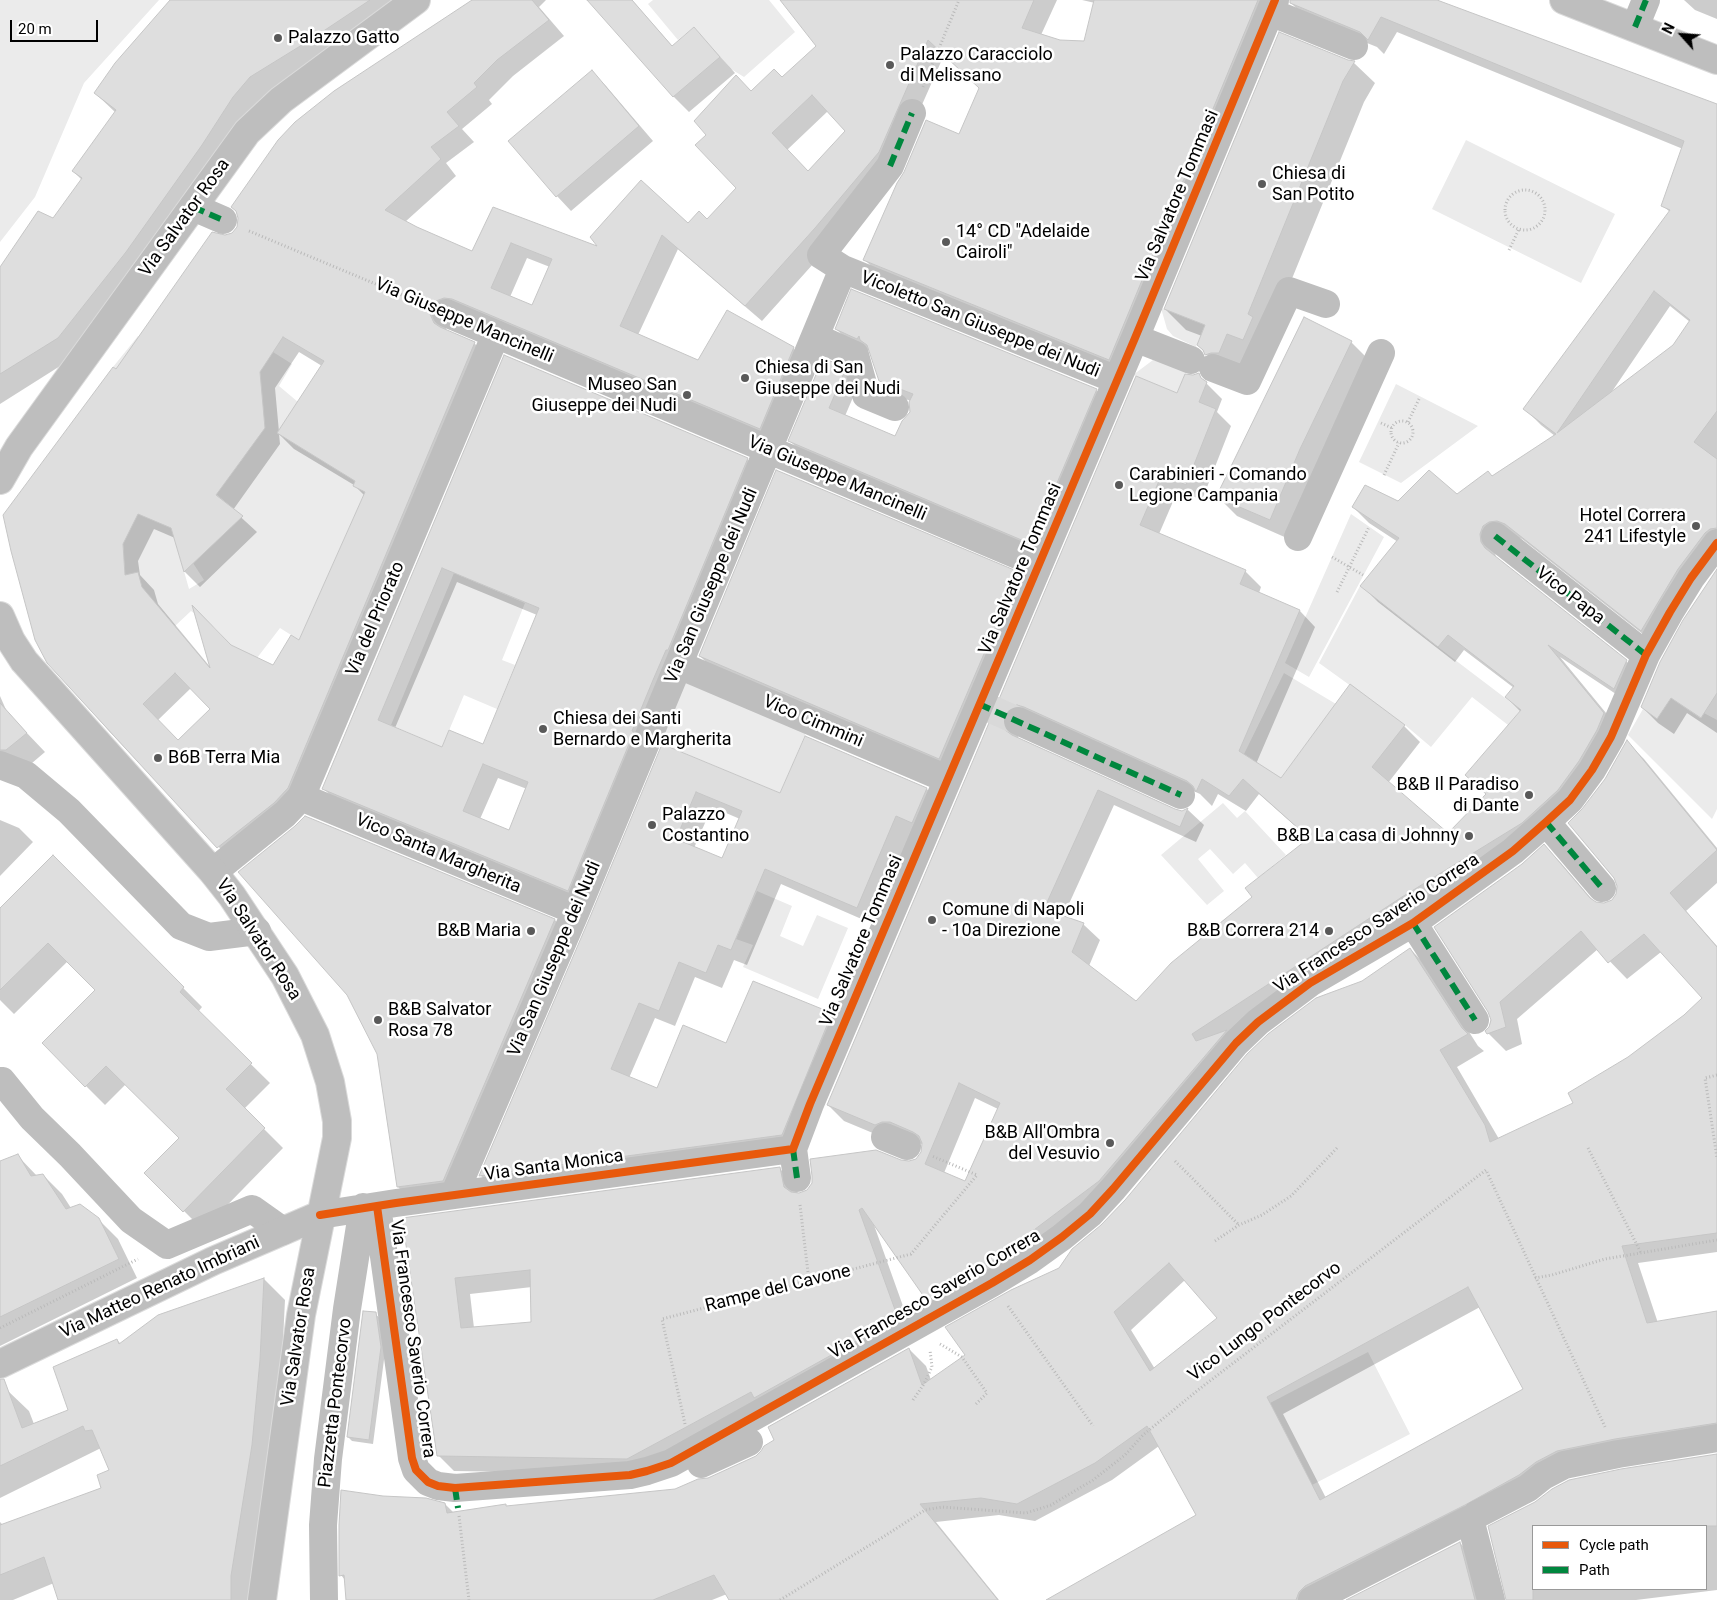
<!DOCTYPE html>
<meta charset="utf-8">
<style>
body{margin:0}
#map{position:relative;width:1717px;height:1600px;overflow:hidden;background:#fff;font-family:Roboto,sans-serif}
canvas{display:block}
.legend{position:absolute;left:1532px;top:1525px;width:175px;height:65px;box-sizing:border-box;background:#fff;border:1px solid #999;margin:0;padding:6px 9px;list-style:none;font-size:15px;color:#000}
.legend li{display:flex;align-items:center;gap:10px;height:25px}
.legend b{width:25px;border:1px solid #999}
.north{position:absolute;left:1657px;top:10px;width:50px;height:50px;-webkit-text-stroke:4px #fff;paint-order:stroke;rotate:296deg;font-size:14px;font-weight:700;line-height:20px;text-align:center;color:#000}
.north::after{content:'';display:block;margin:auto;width:18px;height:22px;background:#000;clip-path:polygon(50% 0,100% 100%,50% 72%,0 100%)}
.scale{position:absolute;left:10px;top:20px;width:88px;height:22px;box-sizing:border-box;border:2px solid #000;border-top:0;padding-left:6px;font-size:15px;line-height:18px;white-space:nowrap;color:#000;-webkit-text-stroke:4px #fff;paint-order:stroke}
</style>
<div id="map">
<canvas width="1717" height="1600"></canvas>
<ul class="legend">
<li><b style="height:6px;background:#e8590c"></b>Cycle path</li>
<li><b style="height:6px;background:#00873e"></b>Path</li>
</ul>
<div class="north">N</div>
<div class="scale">20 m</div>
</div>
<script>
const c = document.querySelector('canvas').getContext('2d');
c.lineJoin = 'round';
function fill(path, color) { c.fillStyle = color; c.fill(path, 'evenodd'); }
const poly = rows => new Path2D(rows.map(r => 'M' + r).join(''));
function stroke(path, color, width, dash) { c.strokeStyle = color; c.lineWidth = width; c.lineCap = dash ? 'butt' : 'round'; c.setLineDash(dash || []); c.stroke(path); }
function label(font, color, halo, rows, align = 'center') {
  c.font = font + ' Roboto,sans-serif'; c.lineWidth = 5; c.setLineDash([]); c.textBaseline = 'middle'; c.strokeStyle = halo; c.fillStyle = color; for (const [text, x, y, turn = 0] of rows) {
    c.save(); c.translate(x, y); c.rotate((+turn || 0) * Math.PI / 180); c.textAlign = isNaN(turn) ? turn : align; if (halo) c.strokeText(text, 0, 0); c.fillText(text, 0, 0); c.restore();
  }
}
const green = poly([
 [0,0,159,0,84,83,35,197,0,242],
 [653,0,769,0,795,32,744,77,731,69,694,27,678,40,648,4],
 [1466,140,1615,214,1581,283,1432,209],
 [1161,308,1205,325,1196,347,1173,336,1167,329],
 [138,336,259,417,260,370,273,352,292,364,279,386,298,402,277,433,355,481,353,486,365,492,299,640,280,628,257,658,231,645,215,628,191,611,175,626,150,597,145,598,125,575,121,518,166,507,189,589,204,580,193,563,242,516,216,494,244,457,113,367],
 [1153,360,1187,370,1177,393,1133,375],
 [1396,384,1478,426,1401,483,1359,462],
 [1351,514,1384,537,1309,677,1285,663],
 [454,573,525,603,502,660,515,665,497,709,464,695,442,747,391,725],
 [1360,586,1438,647,1521,710,1508,725,1472,697,1431,747,1405,725,1319,663],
 [1284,673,1336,704,1280,779,1244,754],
 [685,678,807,730,780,793,658,742],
 [1671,698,1700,718,1704,713,1717,720,1717,809,1712,819,1628,735,1643,709,1657,718],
 [1223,803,1237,818,1245,811,1286,855,1258,878,1245,863,1233,874,1210,849,1198,859,1224,891,1207,905,1161,855],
 [757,891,792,906,780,936,803,946,817,915,848,928,818,999,743,967,753,945,736,939],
 [1368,1352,1410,1434,1312,1485,1270,1403]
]);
const shadow = poly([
 [172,0,420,0,269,96,76,356,0,404,0,269,54,220,82,180,73,171,116,113,95,93],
 [474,0,546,0,539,7,564,36,513,76,489,100,492,104,462,129,474,142,446,163,456,176,405,222,473,253,494,209,601,249,707,220,738,188,752,92,782,78,818,46,781,0,1057,0,1041,35,1060,41,1085,42,1095,3,1082,0,1433,0,1717,105,1717,554,1658,646,1522,539,1514,536,1495,551,1496,558,1626,661,1642,677,1631,704,1560,657,1620,730,1574,805,1230,1035,1115,1197,944,1317,928,1301,874,1225,913,1334,644,1474,454,1471,438,1455,403,1219,779,1168,795,1184,798,1195,901,1162,910,1163,918,1159,922,1153,924,1145,907,1138,892,1141,844,1121,828,1105,1137,378,1178,394,1198,375,1222,399,1217,412,1231,426,1202,500,1178,490,1159,534,1245,571,1261,587,1259,593,1300,611,1315,627,1256,764,1281,780,1404,726,1420,742,1388,783,1448,835,1487,795,1467,775,1521,712,1506,697,1514,688,1464,650,1455,662,1378,602,1362,586,1398,542,1369,523,1353,507,1457,496,1492,477,1555,436,1541,425,1525,409,1670,212,1663,206,1683,149,1397,32,1384,54,1377,47,1307,19,1291,3,1291,0,1289,0,1281,4,1125,375,881,276,865,260,960,136,980,89,944,55,894,168,831,244,762,321,678,249,638,335,699,362,793,348,809,364,776,444,447,324,446,331,475,344,491,359,303,804,234,863,110,732,48,662,116,371,225,237,233,234],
 [828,111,847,131,808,172,787,150],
 [527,258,550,267,533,307,510,297],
 [1670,306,1690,322,1674,346,1611,393],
 [299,352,322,366,279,432,275,388],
 [279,434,294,449,354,485,365,496,299,642,273,667,232,647,211,668,158,604,154,590,140,575,138,561,154,529,175,538,185,572,200,587,257,532,233,510,280,444],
 [191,688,212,709,178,742,157,721],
 [1042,722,1200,794,1212,806,1218,794,1246,811,1259,794,1310,839,1254,897,1136,1003,1089,966,1100,940,1084,925,1063,917,1114,805,1196,842,1204,825,1188,810,1182,812,1174,810,1018,739,1019,731],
 [975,1098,998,1109,966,1182,944,1173],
 [532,1287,533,1323,474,1328,470,1294],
 [589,0,632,0,673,47,694,28,735,73,689,112,674,97],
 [1684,0,1717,0,1717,19,1695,10],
 [1348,62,1354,63,1375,83,1364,102,1269,335,1239,374,1227,375,1198,345,1202,336,1186,330,1165,309],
 [592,72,606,86,653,141,571,211,557,196],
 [836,329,1096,390,1110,404,1045,557,804,455,790,441,841,367,856,382,857,388,845,416,896,437,910,414,911,401,894,395,880,380,872,352,851,343],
 [1351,342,1370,361,1289,539,1237,516,1218,497],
 [505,356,747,459,762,474,583,905,338,803,323,788],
 [457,582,537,615,483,746,443,748,395,728],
 [498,778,527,789,509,831,480,819],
 [1717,571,1717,733,1687,713,1674,734,1658,723,1642,707],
 [1018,573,1031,587,953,772,714,670,700,656],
 [0,696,7,712,45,752,25,769,0,769],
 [1627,742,1644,759,1717,848,1717,883,1686,911,1717,946,1717,1252,1638,1263,1658,1323,1717,1312,1717,1442,1575,1468,1328,1600,1049,1600,1197,1516,1159,1446,1112,1480,1035,1521,999,1515,936,1522,999,1600,731,1600,727,1594,712,1600,347,1600,345,1580,341,1575,445,1504,454,1513,505,1505,507,1507,675,1490,708,1479,756,1457,909,1349,926,1366,931,1380,967,1355,1059,1269,1102,1226,1363,983,1410,949,1427,966,1478,1046,1484,1051,1457,1067,1499,1139,1575,1103,1629,1058,1685,1016,1704,998,1661,952,1627,979,1598,949,1517,1019,1522,1044,1506,1051,1488,1033,1523,865,1544,846,1561,863,1596,904,1605,905,1613,901,1618,894,1619,886,1583,810,1606,780],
 [1185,1280,1219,1318,1155,1369,1131,1330],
 [1480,1307,1525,1389,1326,1498,1283,1414],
 [663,745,780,795,927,789,942,805,873,924,781,884,747,965,734,960,722,988,695,977,675,1026,655,1018,629,1078,658,1090,727,1045,831,1014,847,1030,797,1150,496,1191,481,1176],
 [712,807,740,819,723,860,694,848],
 [305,817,555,920,570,936,458,1196,413,1202,398,1187,378,1053,296,827],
 [0,820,19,828,33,842,0,876],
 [53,857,202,1007,198,1012,270,1083,244,1109,283,1148,203,1230,146,1173,180,1138,126,1084,105,1105,43,1043,97,990,68,961,14,1014,0,1000,0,910],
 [17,1155,37,1176,43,1175,62,1194,71,1208,98,1219,118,1239,137,1278,0,1346,0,1162],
 [264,1279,285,1300,281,1382,252,1600,60,1600,54,1583,13,1600,0,1600,0,1522,3,1525,102,1489,111,1471,101,1448,0,1498,0,1394,7,1390,29,1411,34,1424,69,1411,117,1340,121,1344],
 [375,1314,380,1318,385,1352,373,1444,352,1441,348,1437],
 [1717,1455,1717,1590,1636,1600,1507,1600,1490,1527],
 [1533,1526,1706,1526,1706,1589,1533,1589],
 [1460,1543,1477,1560,1487,1600,1349,1600]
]);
const building = poly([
 [170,0,370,0,310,40,250,77,233,97,202,145,126,252,58,338,0,374,0,267,38,211,53,218,82,178,72,171,116,110,94,93,115,63,170,0],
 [472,0,532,0,549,20,497,60,474,83,477,87,447,112,459,126,431,147,441,159,385,210,417,227,472,251,493,207,597,246,590,237,641,180,688,223,699,211,707,219,736,188,695,145,706,135,694,121,736,75,751,91,774,69,782,77,816,46,780,0,1034,0,1022,28,1060,40,1084,41,1094,0,1258,0,1109,360,863,260,897,183,904,172,926,120,959,134,979,88,928,40,879,152,815,228,745,306,662,235,620,326,698,360,727,310,794,347,760,429,452,299,444,298,436,301,431,307,430,314,434,323,440,327,475,342,288,788,274,803,217,848,47,663,35,640,11,551,3,515,113,367,116,369,212,232,225,235,232,233,237,227,238,218,236,211,231,207,278,140,295,122,334,91,472,0],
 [812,95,845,131,808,171,772,133,812,95],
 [511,243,552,259,532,305,491,288,511,243],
 [283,337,324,361,277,433,355,481,353,486,365,492,299,640,291,635,273,665,231,645,192,605,210,668,142,587,138,572,125,575,123,544,138,514,171,528,184,572,243,516,216,495,265,428,260,372,283,337],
 [175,673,210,709,178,740,143,704,175,673],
 [587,0,632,0,672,46,694,27,720,57,673,97,587,0],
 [1290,0,1437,0,1717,104,1717,411,1694,442,1717,459,1717,528,1710,529,1705,533,1678,569,1641,631,1505,524,1497,521,1489,522,1483,526,1480,534,1481,542,1485,548,1627,660,1614,689,1548,645,1604,713,1597,730,1579,761,1558,790,1522,823,1402,897,1192,1034,1196,1041,1227,1030,1099,1181,974,1275,927,1301,862,1208,859,1210,898,1318,754,1398,751,1392,627,1459,437,1456,402,1218,780,1167,784,1187,791,1192,799,1193,807,1190,812,1183,812,1176,810,1159,876,1150,901,1160,909,1161,916,1159,921,1152,922,1143,919,1136,913,1132,890,1122,882,1122,875,1125,827,1105,1136,376,1177,393,1185,374,1193,375,1199,373,1201,378,1207,382,1199,402,1216,409,1186,485,1162,474,1140,525,1246,570,1240,584,1300,610,1239,751,1281,778,1350,684,1405,725,1372,767,1448,833,1486,794,1465,775,1521,710,1505,697,1514,686,1448,635,1438,647,1360,586,1399,538,1352,507,1365,485,1398,501,1429,470,1457,494,1488,471,1492,476,1556,434,1523,409,1670,210,1661,206,1684,141,1381,17,1368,40,1360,32,1290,3,1290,0],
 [1654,291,1690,320,1673,345,1557,433,1654,291],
 [1017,705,1024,707,1187,781,1193,786,1196,792,1202,779,1229,796,1243,779,1309,838,1245,888,1252,897,1171,963,1136,1001,1072,952,1084,923,1044,909,1098,790,1180,827,1188,808,1182,811,1175,809,1012,735,1005,730,1002,722,1004,715,1009,709,1017,705],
 [959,1083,1000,1103,965,1181,925,1164,959,1083],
 [530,1270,531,1322,461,1328,455,1278,530,1270],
 [1279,32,1348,60,1355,61,1343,81,1248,314,1253,317,1243,340,1227,334,1219,353,1211,353,1205,355,1203,350,1197,345,1205,325,1164,309,1279,32],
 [592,70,639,126,556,197,508,141,592,70],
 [851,289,1097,389,1031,544,788,441,823,358,842,366,844,373,829,408,895,436,902,421,910,412,909,402,913,394,879,381,867,345,860,340,859,336,857,339,835,329,851,289],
 [1304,317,1352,341,1300,449,1270,520,1216,497,1304,317],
 [504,355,748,458,668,650,666,650,653,680,632,731,634,732,568,891,322,789,504,355],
 [442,568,539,608,483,744,449,730,442,747,378,720,442,568],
 [483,764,528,782,509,830,463,811,483,764],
 [776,470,1019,572,939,759,699,656,776,470],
 [1717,569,1717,693,1701,718,1671,698,1657,719,1641,707,1660,662,1683,620,1717,569],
 [0,703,27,733,6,750,0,750,0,703],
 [805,736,927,788,912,823,896,816,857,908,765,869,731,950,718,945,706,973,679,962,659,1011,639,1003,611,1069,657,1088,683,1025,726,1043,753,981,832,1013,782,1135,479,1176,590,917,662,744,780,793,805,736],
 [696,792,742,811,722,858,676,839,696,792],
 [1627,740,1717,850,1670,893,1717,947,1717,1233,1622,1246,1647,1323,1717,1311,1717,1423,1615,1439,1557,1451,1536,1462,1519,1475,1465,1505,1305,1586,1299,1592,1296,1600,1046,1600,1196,1515,1147,1426,1095,1463,1017,1504,981,1498,920,1504,998,1600,729,1600,714,1575,653,1600,346,1600,344,1575,339,1576,339,1525,341,1490,383,1496,426,1498,445,1503,447,1513,506,1504,506,1506,675,1489,698,1479,708,1478,756,1456,761,1451,764,1446,774,1440,768,1427,909,1348,922,1385,965,1355,945,1327,1011,1290,1059,1268,1072,1249,1101,1225,1125,1200,1247,1054,1268,1034,1316,998,1362,981,1410,948,1462,1028,1468,1034,1440,1050,1485,1125,1490,1142,1573,1103,1568,1093,1628,1057,1684,1015,1702,998,1644,934,1608,963,1581,931,1500,1002,1506,1027,1487,1034,1485,1031,1489,1027,1491,1020,1488,1012,1434,927,1522,864,1544,844,1590,898,1596,902,1604,903,1612,900,1616,894,1617,886,1614,878,1568,823,1582,809,1605,779,1627,740],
 [1169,1263,1217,1318,1150,1371,1114,1312,1169,1263],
 [1468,1287,1523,1389,1320,1500,1267,1397,1468,1287],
 [305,816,555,919,443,1181,397,1187,377,1054,347,995,238,872,295,826,305,816],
 [53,855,184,987,180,992,252,1063,226,1089,265,1128,183,1212,144,1173,179,1138,106,1066,85,1087,42,1043,95,990,48,943,0,990,0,908,53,855],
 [18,1154,31,1176,43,1174,66,1209,80,1204,99,1218,119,1259,0,1317,0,1161,18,1154],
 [264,1278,260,1360,252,1445,231,1576,231,1600,58,1600,44,1557,0,1575,0,1525,101,1488,97,1475,109,1470,92,1430,85,1431,83,1426,0,1466,0,1379,4,1379,22,1428,68,1410,53,1367,117,1339,119,1344,158,1315,264,1278],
 [363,1311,376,1312,381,1347,369,1440,347,1437,363,1311],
 [1717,1454,1717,1526,1533,1526,1533,1600,1506,1600,1488,1526,1535,1502,1552,1489,1569,1480,1621,1469,1717,1454],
 [1460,1542,1475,1600,1346,1600,1460,1542]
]);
const minorTunnel = poly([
 [991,709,1018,721]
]);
const path = poly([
 [923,87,959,0],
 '1505 210a20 20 0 1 1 40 0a20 20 0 1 1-40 0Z',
 [249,231,421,303],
 [1509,250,1519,229],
 '1391 432a11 11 0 1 1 22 0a11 11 0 1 1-22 0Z',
 [1408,422,1420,397],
 [1381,423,1392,428],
 [1384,475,1399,443],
 [1332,557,1363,575],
 [1337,592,1369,527],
 [1717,1075,1705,1078,1717,1158],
 [1588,1148,1641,1253],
 [1175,1161,1239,1225],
 [800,1205,809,1281],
 [1215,1241,1239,1225,1262,1215,1291,1196,1338,1147],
 [1535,1278,1552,1275,1605,1259,1717,1240],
 [1008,1306,1093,1426],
 [0,1328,138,1259],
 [940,1344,962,1357,987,1393,976,1404],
 [913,1400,924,1384,932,1367,930,1350],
 [685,1424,662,1319,911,1254,977,1175,932,1156],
 [459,1516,469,1600],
 [780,1600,883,1537,925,1510,942,1507,1026,1513,1051,1505,1093,1480,1125,1455,1143,1435,1198,1390,1486,1170,1606,1429]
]);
const minor = poly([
 [1270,12,1354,46],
 [1635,27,1646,0],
 [912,113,890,166,821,255,843,269,1117,380],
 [193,207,223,220],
 [446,313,1039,564],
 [815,337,855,355,866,395,895,407],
 [1135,338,1191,360],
 [1213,368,1247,381,1289,291,1326,304],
 [1495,536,1646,655],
 [1298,537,1381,353],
 [679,665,947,779],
 [1018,721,1181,795],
 [0,765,26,775,69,811,181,926,209,937,257,931],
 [301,797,576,911],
 [1546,822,1602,888],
 [213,872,285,814,301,797,496,334],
 [1413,923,1475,1020],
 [2,1081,32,1118,70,1155,131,1220,167,1245,252,1209,283,1231],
 [885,1137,907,1146],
 [797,1178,793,1149,810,1104,1135,338,1275,0],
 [454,1195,576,911,843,269],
 [377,1206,412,1458,416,1470,428,1482,438,1486,455,1488,630,1475,647,1471,671,1463,992,1283,1030,1260,1062,1237,1090,1214,1113,1189,1236,1043,1258,1022,1310,983,1413,923,1513,851,1546,822,1570,800,1592,770,1611,737,1646,655,1670,612,1691,578,1717,543],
 [320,1215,396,1203,793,1149],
 [701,1464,749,1442],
 [1476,1515,1528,1488,1543,1476,1564,1465,1618,1454,1717,1438],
 [324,1600,323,1525,328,1459,347,1309,363,1207],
 [1312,1600,1470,1519,1491,1600]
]);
const major = poly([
 [1564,0,1717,60],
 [0,480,19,447,247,132,281,100,416,0],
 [0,616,11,641,24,661,213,872,232,896,285,976,315,1035,330,1082,337,1121,337,1138,301,1315,262,1600],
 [0,1364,213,1261,320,1215]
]);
const quiet = poly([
 [1635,27,1646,0],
 [890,166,912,113],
 [193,207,223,220],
 [446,313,496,334],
 [1495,536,1646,655],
 [979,704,1181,795],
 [1546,822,1602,888],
 [1413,923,1475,1020],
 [793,1149,797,1178],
 [455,1488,458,1508]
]);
const cycleway = poly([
 [377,1206,412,1458,416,1470,428,1482,438,1486,455,1488,630,1475,647,1471,671,1463,992,1283,1030,1260,1062,1237,1090,1214,1113,1189,1236,1043,1258,1022,1310,983,1413,923,1513,851,1546,822,1570,800,1592,770,1611,737,1646,655,1670,612,1691,578,1717,543],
 [320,1215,396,1203,793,1149,810,1104,1135,338,1275,0]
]);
const markers = [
 [278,38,5,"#595959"],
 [890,65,5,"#595959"],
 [1262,184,5,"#595959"],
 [946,242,5,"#595959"],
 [745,378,5,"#595959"],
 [687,395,5,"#595959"],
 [1119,485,5,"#595959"],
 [1696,526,5,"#595959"],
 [543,729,5,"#595959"],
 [158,758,5,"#595959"],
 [1529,795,5,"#595959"],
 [652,825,5,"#595959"],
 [1469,836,5,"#595959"],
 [932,920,5,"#595959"],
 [531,931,5,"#595959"],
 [1329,931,5,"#595959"],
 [378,1020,5,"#595959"],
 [1110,1143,5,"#595959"]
];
const poiNames = [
 ["Palazzo Gatto",288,38],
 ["Palazzo Caracciolo",900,55],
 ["di Melissano",900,76],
 ["Chiesa di",1272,174],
 ["San Potito",1272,195],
 ["14° CD \"Adelaide",956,232],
 ["Cairoli\"",956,253],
 ["Chiesa di San",755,368],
 ["Giuseppe dei Nudi",755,389],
 ["Museo San",677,385,"right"],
 ["Giuseppe dei Nudi",677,406,"right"],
 ["Carabinieri - Comando",1129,475],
 ["Legione Campania",1129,496],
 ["Hotel Correra",1686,516,"right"],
 ["241 Lifestyle",1686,537,"right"],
 ["Chiesa dei Santi",553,719],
 ["Bernardo e Margherita",553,740],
 ["B6B Terra Mia",168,758],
 ["B&B Il Paradiso",1519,785,"right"],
 ["di Dante",1519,806,"right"],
 ["Palazzo",662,815],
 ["Costantino",662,836],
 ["B&B La casa di Johnny",1459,836,"right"],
 ["Comune di Napoli",942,910],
 ["- 10a Direzione",942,931],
 ["B&B Maria",521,931,"right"],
 ["B&B Correra 214",1319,931,"right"],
 ["B&B Salvator",388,1010],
 ["Rosa 78",388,1031],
 ["B&B All'Ombra",1100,1133,"right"],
 ["del Vesuvio",1100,1154,"right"]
];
const streetNames = [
 ["Via Salvatore Tommasi",1178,196,-67],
 ["Via Salvator Rosa",185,218,-54],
 ["Via Giuseppe Mancinelli",464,321,23],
 ["Vicoletto San Giuseppe dei Nudi",980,325,22],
 ["Via Giuseppe Mancinelli",837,479,23],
 ["Via Salvatore Tommasi",1021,569,-67],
 ["Via San Giuseppe dei Nudi",712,586,-67],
 ["Vico Papa",1570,596,38],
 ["Via del Priorato",376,619,-67],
 ["Vico Cimmini",813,722,23],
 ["Vico Santa Margherita",438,854,23],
 ["Via Francesco Saverio Correra",1377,924,-33],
 ["Via Salvator Rosa",258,940,57],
 ["Via Salvatore Tommasi",862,941,-67],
 ["Via San Giuseppe dei Nudi",555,959,-67],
 ["Via Santa Monica",554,1166,-8],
 ["Via Matteo Renato Imbriani",160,1288,-25],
 ["Rampe del Cavone",778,1289,-14],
 ["Via Francesco Saverio Correra",935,1295,-30],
 ["Vico Lungo Pontecorvo",1265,1322,-37],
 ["Via Salvator Rosa",299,1337,-81],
 ["Via Francesco Saverio Correra",412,1339,82],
 ["Piazzetta Pontecorvo",336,1403,-83]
];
fill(green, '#ebebeb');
fill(shadow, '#0003');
fill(building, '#dedede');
stroke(building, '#c6c6c6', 1);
stroke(minorTunnel, '#d9d9d9', 28, [28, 14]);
stroke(major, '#dbdbdb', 30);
stroke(path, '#b9b9b9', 3, [1, 2.5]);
stroke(minor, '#bebebe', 28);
stroke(major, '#bebebe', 28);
stroke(quiet, '#00873e', 6, [12, 6]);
stroke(cycleway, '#e8590c', 8);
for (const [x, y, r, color] of markers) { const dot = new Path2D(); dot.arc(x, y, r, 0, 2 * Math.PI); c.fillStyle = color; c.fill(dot); stroke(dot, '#fff', 2); }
label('18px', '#000', '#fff', poiNames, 'left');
label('18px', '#000', '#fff', streetNames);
</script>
